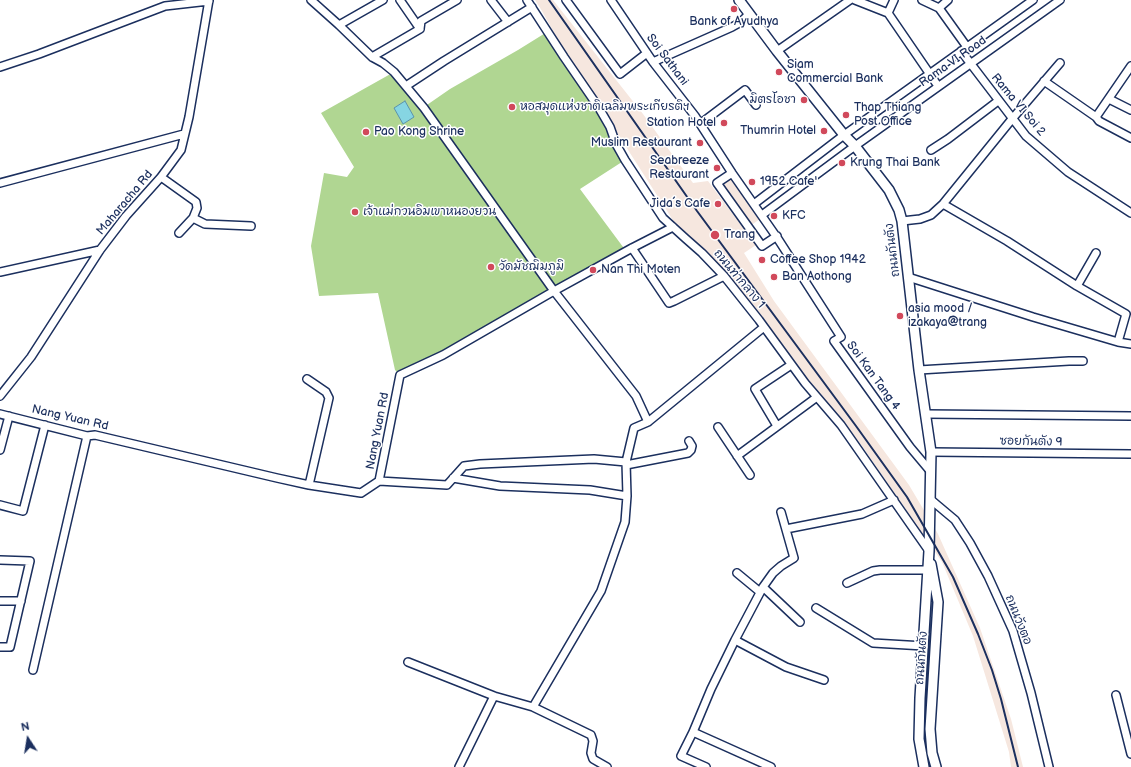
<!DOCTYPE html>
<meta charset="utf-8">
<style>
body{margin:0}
#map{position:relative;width:1131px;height:767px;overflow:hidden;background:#fff;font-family:"Balsamiq Sans",sans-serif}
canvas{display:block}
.north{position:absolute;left:8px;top:719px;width:40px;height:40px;-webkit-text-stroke:3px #fff;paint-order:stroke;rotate:348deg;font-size:11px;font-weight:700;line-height:16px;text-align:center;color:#1b2f5e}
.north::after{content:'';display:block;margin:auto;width:14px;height:18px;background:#1b2f5e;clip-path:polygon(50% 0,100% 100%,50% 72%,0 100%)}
</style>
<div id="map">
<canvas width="1131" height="767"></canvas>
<div class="north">N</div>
</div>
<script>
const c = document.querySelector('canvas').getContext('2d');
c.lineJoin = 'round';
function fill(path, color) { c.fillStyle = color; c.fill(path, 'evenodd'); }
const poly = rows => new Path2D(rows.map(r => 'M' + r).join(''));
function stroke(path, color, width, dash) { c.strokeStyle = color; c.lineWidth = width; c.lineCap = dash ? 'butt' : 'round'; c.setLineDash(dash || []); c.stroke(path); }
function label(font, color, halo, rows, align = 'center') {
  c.font = font + ' "Balsamiq Sans","Playpen Sans Thai",sans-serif'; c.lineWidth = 3; c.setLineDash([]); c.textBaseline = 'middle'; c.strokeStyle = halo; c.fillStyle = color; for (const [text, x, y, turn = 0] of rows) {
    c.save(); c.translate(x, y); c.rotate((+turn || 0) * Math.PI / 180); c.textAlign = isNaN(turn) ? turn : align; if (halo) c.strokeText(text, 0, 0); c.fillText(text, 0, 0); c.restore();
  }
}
const built = poly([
 [535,0,553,0,643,114,693,183,708,181,756,245,744,253,774,301,909,485,938,534,980,628,1011,719,1023,767,1011,767,1009,752,973,636,942,562,862,446,815,390,737,285,676,225,559,42,542,11],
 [731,177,760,219,750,226,722,183]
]);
const green = poly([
 [547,32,598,106,625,160,580,189,626,251,400,375,395,370,378,293,319,296,311,246,324,173,347,177,354,167,321,113,394,72,424,107,450,89,518,50]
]);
const water = poly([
 [405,101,414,117,403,124,394,108,405,101]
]);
const minor = poly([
 [311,0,339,25,372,57,383,63,394,72,424,108,554,291,636,396,648,422],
 [400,0,420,29],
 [491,0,508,22],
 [527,0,564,57,599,108,610,127,616,144,625,160,663,218,685,238,702,253,724,276,759,320,805,383,841,425,929,551],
 [566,0,620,74,647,53],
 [611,0,653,62,695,116,732,173,778,239,841,337,834,341,910,447,931,472],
 [855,0,888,13,938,86],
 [922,0,939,8,967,47],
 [939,8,948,0],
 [888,13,894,0],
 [339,25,383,0],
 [777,51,850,0],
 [961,51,1026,136,1068,172,1131,213],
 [372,57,420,29,421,21,457,0],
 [653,62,732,27,741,22,749,14],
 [0,67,39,54,165,6,209,1],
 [1044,81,1096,117,1099,121,1131,138],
 [406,86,444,61,532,7],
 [1109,99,1131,110],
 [1096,117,1131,66],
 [700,124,745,90,756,105],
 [931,150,948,139,998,101],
 [732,173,717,183,762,246,777,236],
 [161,177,196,202,197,208,193,218,179,233],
 [0,183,184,134],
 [754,204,844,135,1033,0],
 [943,204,1007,241,1077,286,1126,314,1118,342],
 [762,215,855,146,1060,0],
 [193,218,205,224,251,226],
 [902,221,920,219,931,215,943,204,1012,119,1060,63],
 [632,248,669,303,674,301,724,276],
 [0,272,100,250],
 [908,277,1033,317,1118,342,1131,344],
 [1077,286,1096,253],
 [919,370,1069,361,1083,361],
 [307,379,326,392,329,398,309,485],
 [0,396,31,357,100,250,126,216,161,177,181,150,189,117,209,0],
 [0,414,87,436,95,435,277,478,309,485,361,493,379,481,400,375,443,355,554,291,632,248,673,227],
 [926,414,1131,416],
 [777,426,755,389,791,365],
 [718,427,750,475],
 [0,450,9,416],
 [931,452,1131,454],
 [737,456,817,397],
 [626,465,688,453,691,450,692,446,689,441],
 [453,478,500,486,590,490,627,496],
 [379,481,447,485,464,466,480,464,594,459,626,462],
 [930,499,955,520,970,543,988,576,1013,631,1031,693,1049,767],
 [0,505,23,511,45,425],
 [786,529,862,514,894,500],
 [0,560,30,561,10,647,0,647],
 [737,573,760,592],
 [847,583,873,571,880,570,927,570],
 [763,587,800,622],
 [0,601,21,601],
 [816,608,873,643,924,646],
 [735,640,786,667,824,680],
 [408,662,494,696,533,707,591,735,593,741,591,753,593,759,607,767],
 [33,670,87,436],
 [1116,695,1131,754],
 [533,707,601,591,625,522,627,496,626,462,634,428,648,422,764,327],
 [693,732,681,756,706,767],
 [459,767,494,696],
 [771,767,693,732,711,689,735,640,763,587,773,573,781,566,794,558,781,512]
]);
const major = poly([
 [739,0,777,51,844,135,855,146,889,190,899,210,902,221,919,370,931,452,929,551,920,698,919,739,924,767],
 [931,564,938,602,930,729,932,753,936,767]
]);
const rail = poly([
 [549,0,697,211,856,426,907,497,953,577,978,634,992,670,1001,699,1018,767]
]);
const markers = [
 [734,9,4,"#d1495b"],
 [779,72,4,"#d1495b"],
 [804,100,4,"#d1495b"],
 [512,107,4,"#d1495b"],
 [846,115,4,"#d1495b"],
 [724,123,4,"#d1495b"],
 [824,131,4,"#d1495b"],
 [366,132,4,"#d1495b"],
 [700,143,4,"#d1495b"],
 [842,163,4,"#d1495b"],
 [717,168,4,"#d1495b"],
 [752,182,4,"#d1495b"],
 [718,204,4,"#d1495b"],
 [355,212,4,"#d1495b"],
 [774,216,4,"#d1495b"],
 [715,235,5,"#d1495b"],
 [762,260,4,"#d1495b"],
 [491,267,4,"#d1495b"],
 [593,270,4,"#d1495b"],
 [774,277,4,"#d1495b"],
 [900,316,4,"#d1495b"]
];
const poiNames = [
 ["Bank of Ayudhya",734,22,"center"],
 ["Siam",787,65],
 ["Commercial Bank",787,79],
 ["มิตรโอชา",796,100,"right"],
 ["หอสมุดแห่งชาติเฉลิมพระเกียรติฯ",520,107],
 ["Thap Thiang",854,108],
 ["Post Office",854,122],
 ["Station Hotel",716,123,"right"],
 ["Thumrin Hotel",816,131,"right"],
 ["Pao Kong Shrine",374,132],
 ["Muslim Restaurant",692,143,"right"],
 ["Seabreeze",709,161,"right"],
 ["Restaurant",709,175,"right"],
 ["Krung Thai Bank",850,163],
 ["1952 Cafe'",760,182],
 ["Jida´s Cafe",710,204,"right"],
 ["เจ้าเเม่กวนอิมเขาหนองยวน",363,212],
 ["KFC",782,216],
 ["Trang",724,235],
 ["Coffee Shop 1942",770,260],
 ["วัดมัชฌิมภูมิ",499,267],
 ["Nan Thi Moten",601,270],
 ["Ban Aothong",782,277],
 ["asia mood /",908,309],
 ["izakaya@trang",908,323]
];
const streetNames = [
 ["Soi Sathani",667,60,53],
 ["Rama VI Road",953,62,-35],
 ["Rama VI Soi 2",1018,105,50],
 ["Maharacha Rd",125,203,-50],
 ["ถนนกันตัง",893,250,-97],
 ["ถนนท่ากลาง 1",739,279,50],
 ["Soi Kan Tang 4",873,376,54],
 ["Nang Yuan Rd",70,418,13],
 ["Nang Yuan Rd",378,431,-79],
 ["ซอยกันตัง 9",1031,442,1],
 ["ถนนวังตอ",1018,620,68],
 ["ถนนกันตัง",922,658,-86]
];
fill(built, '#f6e7df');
fill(green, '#b0d692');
fill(water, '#86d5e2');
stroke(water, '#5b93ad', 1);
stroke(minor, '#1b2f5e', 10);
stroke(major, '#1b2f5e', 12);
stroke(minor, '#fff', 7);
stroke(major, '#fff', 9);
stroke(rail, '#1b2f5e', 2);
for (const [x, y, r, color] of markers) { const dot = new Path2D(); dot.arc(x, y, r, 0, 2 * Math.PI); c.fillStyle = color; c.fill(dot); stroke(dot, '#fff', 1.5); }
label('12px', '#1b2f5e', '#fff', poiNames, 'left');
label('12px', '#1b2f5e', '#fff', streetNames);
</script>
